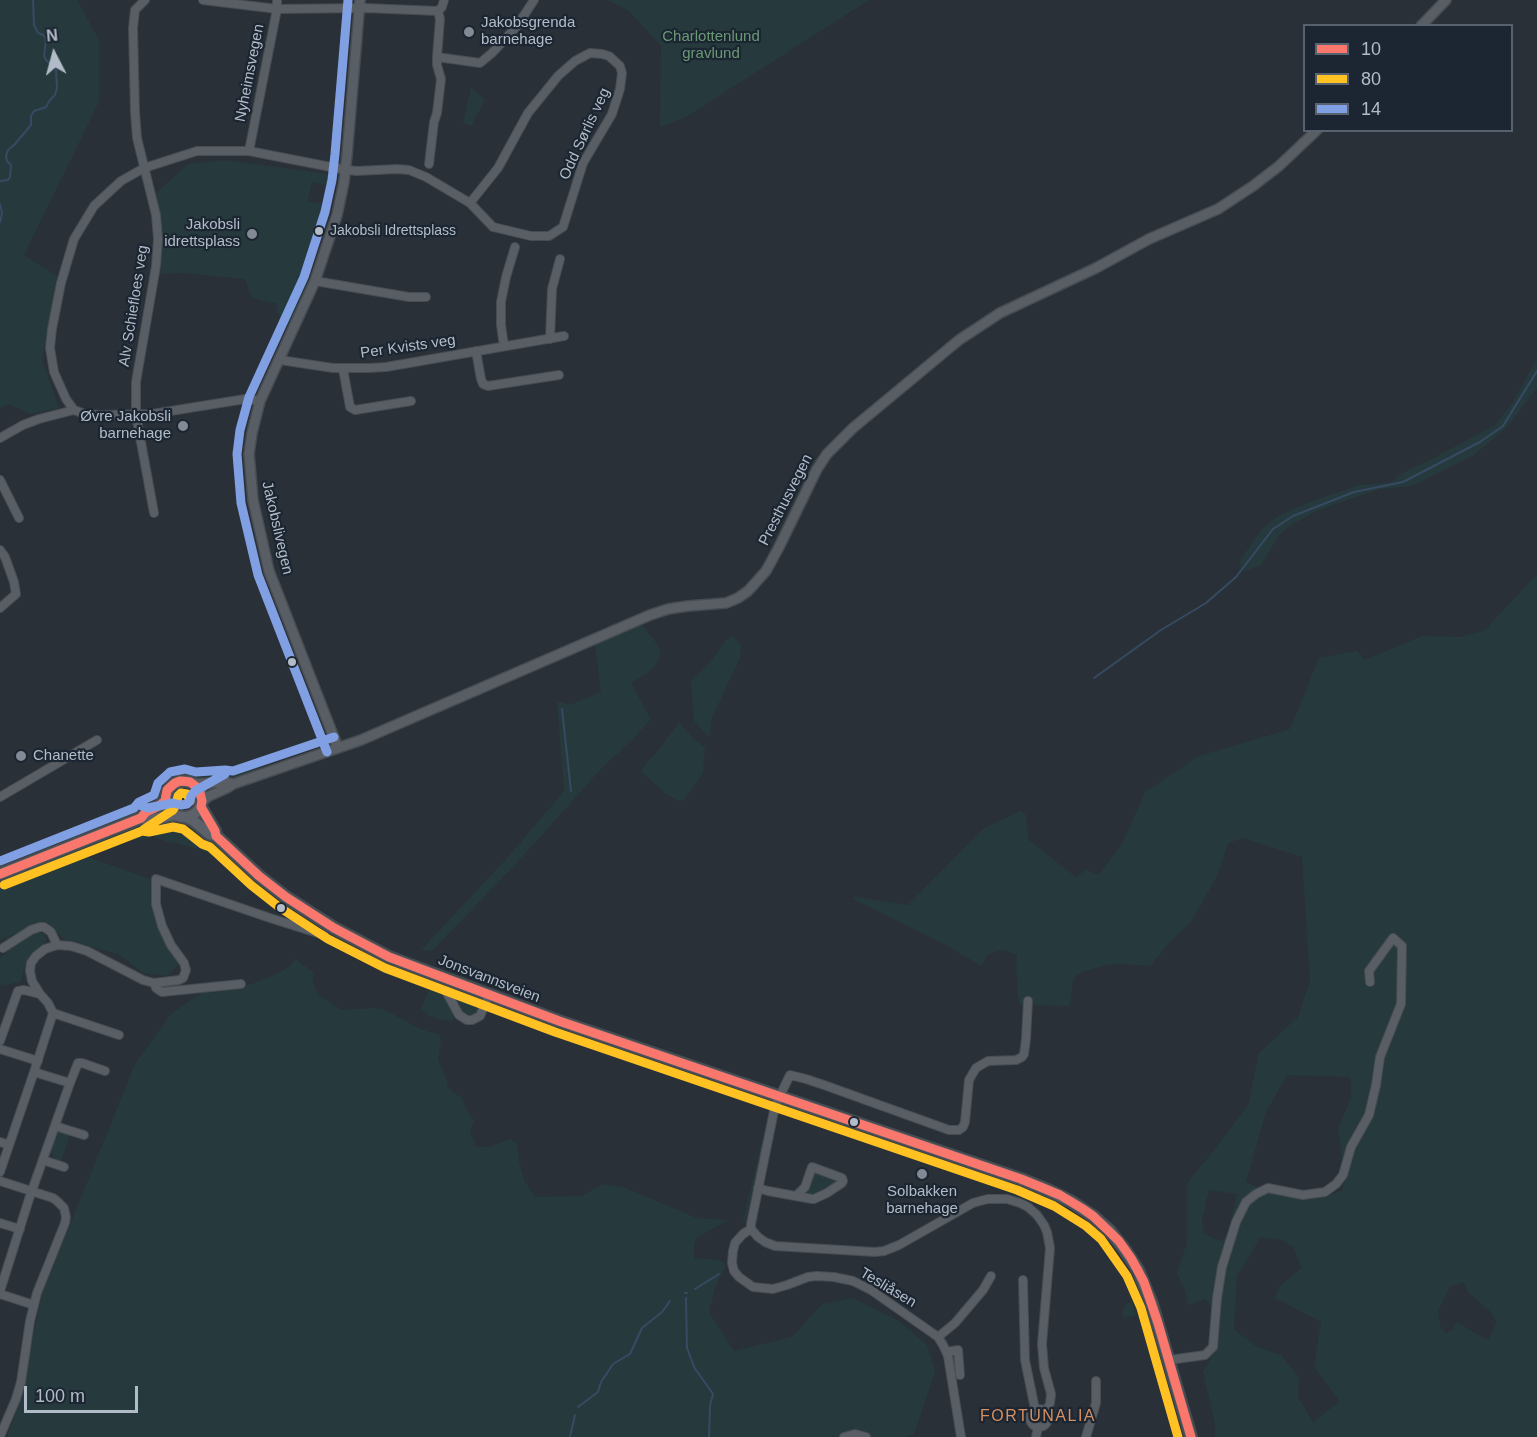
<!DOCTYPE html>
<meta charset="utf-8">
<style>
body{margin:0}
#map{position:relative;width:1537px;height:1437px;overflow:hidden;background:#293037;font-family:Arial,sans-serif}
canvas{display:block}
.legend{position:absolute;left:1303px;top:24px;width:210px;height:108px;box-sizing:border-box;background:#1c2632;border:2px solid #58626e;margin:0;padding:8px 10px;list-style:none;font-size:18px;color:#b2bcc8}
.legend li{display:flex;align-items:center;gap:12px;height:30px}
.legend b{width:30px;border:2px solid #58626e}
.north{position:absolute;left:24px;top:24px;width:60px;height:60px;-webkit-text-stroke:4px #1c2632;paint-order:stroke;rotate:354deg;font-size:16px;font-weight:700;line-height:24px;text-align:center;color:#b2bcc8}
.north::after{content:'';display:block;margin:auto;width:21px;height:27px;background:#b2bcc8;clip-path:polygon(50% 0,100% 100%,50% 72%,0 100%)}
.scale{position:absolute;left:24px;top:1386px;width:114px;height:27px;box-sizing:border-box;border:3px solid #b2bcc8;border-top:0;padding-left:8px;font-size:18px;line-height:21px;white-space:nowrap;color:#b2bcc8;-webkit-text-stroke:4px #1c2632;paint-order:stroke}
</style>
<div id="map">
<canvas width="1537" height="1437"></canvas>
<ul class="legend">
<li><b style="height:8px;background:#f9776c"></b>10</li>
<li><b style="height:8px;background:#ffc222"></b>80</li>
<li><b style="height:8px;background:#80a0e3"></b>14</li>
</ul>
<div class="north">N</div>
<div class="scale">100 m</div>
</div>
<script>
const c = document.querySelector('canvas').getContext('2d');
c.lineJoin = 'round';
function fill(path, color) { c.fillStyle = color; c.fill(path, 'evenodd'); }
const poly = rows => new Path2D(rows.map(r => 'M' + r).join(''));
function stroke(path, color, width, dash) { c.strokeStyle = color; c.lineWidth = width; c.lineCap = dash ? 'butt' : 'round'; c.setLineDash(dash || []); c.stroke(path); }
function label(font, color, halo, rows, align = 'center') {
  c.font = font + ' Arial,sans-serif'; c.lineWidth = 4.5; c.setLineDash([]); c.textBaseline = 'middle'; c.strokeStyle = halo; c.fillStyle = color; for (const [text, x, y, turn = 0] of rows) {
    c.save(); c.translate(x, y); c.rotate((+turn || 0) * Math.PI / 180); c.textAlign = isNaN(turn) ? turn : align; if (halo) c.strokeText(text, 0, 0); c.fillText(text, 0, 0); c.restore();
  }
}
const green = poly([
 [0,0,77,0,99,40,99,102,24,255,57,276,42,360,59,408,30,414,9,404,0,409],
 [607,0,869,0,686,117,660,127,661,46,629,11],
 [471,87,485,100,471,126,463,123],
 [225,160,335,175,331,186,312,182,307,202,323,203,324,208,320,211,324,212,303,276,308,284,290,325,280,324,280,315,276,312,278,304,252,298,245,279,183,273,161,274,162,223,156,193,188,164],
 [1537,358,1537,388,1508,426,1474,455,1412,486,1380,489,1321,509,1293,524,1281,533,1261,565,1246,571,1241,569,1240,560,1262,529,1278,516,1312,501,1360,485,1392,482,1402,473,1426,462,1495,425,1512,404],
 [1537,574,1537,1437,1215,1437,1215,1424,1203,1372,1214,1353,1219,1316,1208,1302,1204,1299,1188,1306,1185,1290,1177,1273,1187,1243,1187,1184,1248,1106,1259,1053,1298,1017,1310,981,1302,857,1243,838,1228,843,1217,876,1191,922,1169,943,1150,966,1123,964,1106,965,1082,972,1077,975,1073,980,1070,1006,1019,1005,1016,968,1017,955,1003,950,988,954,981,966,948,946,853,899,855,897,908,905,984,828,1021,811,1026,815,1028,839,1077,878,1085,869,1099,875,1122,844,1145,792,1199,756,1290,729,1319,658,1357,651,1365,660,1422,636,1459,637,1484,631],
 [1287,1075,1351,1077,1351,1097,1338,1129,1342,1157,1346,1176,1342,1191,1324,1197,1291,1197,1268,1192,1246,1182,1266,1112],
 [1209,1190,1237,1194,1229,1230,1222,1241,1204,1234,1202,1220],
 [1261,1237,1282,1240,1294,1248,1301,1268,1279,1287,1275,1298,1321,1322,1314,1367,1340,1401,1313,1422,1298,1397,1299,1377,1281,1355,1257,1347,1234,1329,1237,1276],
 [1463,1282,1469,1293,1489,1310,1497,1322,1488,1340,1456,1322,1453,1329,1446,1333,1441,1328,1438,1311,1441,1305,1451,1286],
 [641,624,655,641,661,653,655,666,646,674,631,683,651,719,633,739,602,768,515,865,432,951,421,950,507,858,564,791,557,701,570,705,601,692,595,643],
 [732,636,741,645,740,658,712,718,709,737,694,721,691,681,712,660,725,641],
 [680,723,692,737,705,748,703,773,685,799,680,802,664,793,662,790,640,771,661,747,673,730],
 [264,766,248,774,226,779,205,780,185,776,175,777,169,780,165,783,155,802,144,810,72,841,58,842,133,804,136,803,140,810,143,808,141,800,160,781,172,773,185,772,208,775,228,774,238,773],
 [161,822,174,822,188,826,212,839,253,877,266,891,241,871,214,856,196,848,157,839,149,823,146,825,150,836,148,839,114,842,90,847,0,883,0,879,137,825],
 [80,854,150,879,154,913,162,935,179,964,167,976,143,973,120,955,64,939,45,921,1,940,0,939,0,887],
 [36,932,44,934,47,939,24,968,21,982,0,986,0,957],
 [295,959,313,972,313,982,317,994,342,1010,374,1008,385,1010,422,1030,439,1034,441,1043,438,1059,447,1081,448,1088,462,1098,466,1109,474,1121,470,1131,476,1147,489,1147,510,1139,517,1143,519,1161,525,1182,535,1197,581,1196,603,1184,623,1187,697,1218,729,1220,697,1237,694,1245,694,1258,720,1260,726,1265,715,1288,709,1312,734,1351,792,1337,822,1304,853,1298,899,1321,927,1345,935,1371,914,1434,905,1437,7,1437,19,1404,42,1294,135,1064,171,1014,207,989,249,985,279,973,289,967],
 [432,988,446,997,455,1017,452,1021,438,1019,429,1016,421,1009,428,992],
 [453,994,482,1004,480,1011,471,1017,462,1015,452,995],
 [61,1131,70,1134,61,1161,53,1157,51,1152,56,1133],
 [761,1145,763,1146,745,1222,743,1221],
 [816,1171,837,1180,837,1183,818,1195,811,1197,804,1196,803,1193,814,1172],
 [1132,1302,1136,1316,1123,1317,1123,1309,1128,1303]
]);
const stream = poly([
 [0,181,8,180,10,177,11,165,7,161,6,156,8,150,15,144,31,125,31,116,34,111,46,107,50,100,55,95,57,88,56,70,46,60,44,56,46,39,43,35,38,33,34,25,33,0],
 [0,204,2,213,0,222],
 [1094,678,1161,630,1206,603,1236,577,1273,529,1293,516,1354,492,1403,482,1480,442,1503,426,1537,371],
 [562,709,571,791],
 [695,1289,719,1274],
 [685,1293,687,1293],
 [686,1298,687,1348,694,1367,713,1394,710,1406,709,1437],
 [578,1407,598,1392,601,1382,613,1364,630,1354,642,1328,662,1312,670,1301],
 [570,1437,575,1415]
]);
const minor = poly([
 [145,0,135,10,133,28,135,112,137,138,156,215,158,239,156,266,136,382,136,415,154,513],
 [203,0,277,9,365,8,438,11],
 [444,0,442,7,438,11,440,19,437,57,480,63,492,53,517,26,534,0],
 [249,151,277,9,277,0],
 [429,164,434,122,437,113,441,79,437,65,437,57],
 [315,281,409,297,426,297],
 [550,339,552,289,560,259],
 [504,346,501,325,501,302,506,277,515,247],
 [476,351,481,379,483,384,488,386,559,375],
 [280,360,333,368,369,368,386,367,564,336],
 [343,369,350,407,355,410,411,401],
 [74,410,66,399,54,372,50,348,52,329,61,283,74,239,94,206,121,181,144,168,197,151,249,151,346,170,357,171,397,169,409,170,426,177,470,203,493,227,531,236,549,236,563,227,583,163,612,114,620,89,622,73,620,66,609,56,602,54,590,53,575,61,558,76,528,113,498,168,470,203],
 [74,410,85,414,101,415,152,414,245,399,260,401],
 [0,438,23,425,39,419,74,410],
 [0,480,19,518],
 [0,550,5,557,14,582,16,594,0,608],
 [0,797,97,740],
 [3,948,31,930,40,927,44,927,51,932,57,945],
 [154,983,179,980,183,978,186,970,184,963,171,945,162,926,156,904,156,879,270,918,324,935],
 [446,991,459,1015,467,1020,472,1020,480,1016,489,995],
 [40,994,32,981,30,971,31,963,36,956,45,949,57,945,71,946,87,951,143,980,154,983,156,988,162,992,241,984],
 [1028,1001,1026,1039,1024,1054,1022,1057,1016,1060,988,1061,976,1068,969,1080,965,1122,963,1127,959,1130,949,1130,824,1085,806,1079,790,1075,775,1106,751,1224,751,1229,758,1237,765,1242,775,1246,875,1252,884,1251,899,1245,973,1203,980,1201,988,1199,1007,1199,1020,1203,1028,1207,1037,1215,1044,1225,1047,1232,1050,1248,1042,1344,1044,1368,1051,1394,1050,1403,1046,1412],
 [0,1041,18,991,24,990,40,994,48,1003,53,1013],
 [0,1049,38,1061],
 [34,1072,70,1083,78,1063,82,1063,105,1071],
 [55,1126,84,1135],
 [0,1142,9,1145],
 [43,1160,64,1167],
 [0,1172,34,1072,53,1013,119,1035],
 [0,1181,53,1198,57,1201,64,1208,66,1217,65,1223,37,1293,30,1321,21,1382,16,1399,0,1436],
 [758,1188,768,1191,812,1199,814,1199,827,1193,842,1183,843,1181,842,1178,812,1167,805,1187,796,1196],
 [0,1223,20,1229],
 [751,1229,743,1234,735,1243,733,1251,732,1263,734,1271,739,1277,753,1287,773,1289,787,1285,808,1277,817,1276,834,1277,853,1281,871,1290,931,1332,938,1337,943,1345,948,1356,961,1437],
 [1023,1280,1025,1360,1035,1409],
 [0,1291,29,1199,70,1083],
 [0,1294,34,1305],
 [938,1337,955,1323,983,1290,991,1276],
 [947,1352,958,1350,960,1375],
 [1169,1360,1205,1355,1213,1347,1217,1298,1222,1267,1236,1222,1246,1202,1256,1194,1268,1188,1303,1195,1325,1192,1336,1184,1343,1175,1351,1147,1369,1115,1376,1085,1380,1057,1401,1004,1402,946,1393,938,1369,971,1370,982],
 '1030 1418a9 9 0 1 1 18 0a9 9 0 1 1-18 0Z',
 [844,1437,855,1434,866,1437],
 [1036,1437,1038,1427],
 [1086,1437,1096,1403,1096,1381]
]);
const tertiary = poly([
 [1421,26,1446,0],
 [338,748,269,571,253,500,249,454,252,433,260,401,315,281,337,215,344,182,347,155,360,0],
 [195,784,226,782,233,784],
 [202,801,209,796,227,788,233,784,361,740,650,615,668,609,688,606,726,603,738,598,748,591,766,571,779,547,817,469,827,454,853,428,959,340,1000,313,1096,268,1149,239,1218,209,1253,186,1279,166,1317,130]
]);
const secondary = poly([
 '166 799a18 18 0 1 1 36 0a18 18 0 1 1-36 0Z',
 [201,807,215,831,216,836],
 [186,817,194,821,209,834,216,836,259,876,286,897,334,928,389,957,559,1021,1021,1179,1048,1190,1072,1202,1093,1216,1110,1231,1125,1250,1138,1270,1152,1304,1191,1437],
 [141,818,148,820,174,815],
 [0,874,141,818,146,812,159,806,165,801]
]);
const bus1 = poly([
 [0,874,141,818,146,812,159,806,165,801,167,790,175,783,180,781,190,782,199,789,202,801,201,807,215,831,216,836,259,876,286,897,334,928,389,957,559,1021,1021,1179,1060,1195,1083,1209,1093,1216,1119,1241,1131,1258,1144,1282,1158,1323,1191,1437]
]);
const bus2 = poly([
 [143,830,173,810,176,805,178,796,181,793,187,794,190,801],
 [4,885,142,831,149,832,173,827,183,829,202,844,210,847,251,885,279,907,328,939,385,968,555,1032,1017,1190,1054,1206,1086,1226,1101,1239,1127,1276,1141,1308,1178,1437]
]);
const bus3 = poly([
 [327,752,258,575,241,503,237,454,240,430,249,397,304,277,325,212,332,180,335,154,348,0],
 [142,806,148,808,173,803,181,805,187,804,190,801,191,796,195,791,225,774],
 [0,861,134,808,139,802,154,795,158,783,170,772,185,769,196,772,225,770,233,771,334,737]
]);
const markers = [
 [469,32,6,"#828b95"],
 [319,231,5,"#b2bcc8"],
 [252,234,6,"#828b95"],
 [183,426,6,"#828b95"],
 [292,662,5,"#b2bcc8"],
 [21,756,6,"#828b95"],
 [281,908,5,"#b2bcc8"],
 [854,1122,5,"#b2bcc8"],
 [922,1174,6,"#828b95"]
];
const busNames = [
 ["Jakobsli Idrettsplass",330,231]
];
const poiNames = [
 ["Jakobsgrenda",481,23],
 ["barnehage",481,40],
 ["Jakobsli",240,225,"right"],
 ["idrettsplass",240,242,"right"],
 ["Øvre Jakobsli",171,417,"right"],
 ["barnehage",171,434,"right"],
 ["Chanette",33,756],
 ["Solbakken",922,1192,"center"],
 ["barnehage",922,1209,"center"]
];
const parkNames = [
 ["Charlottenlund",711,37],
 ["gravlund",711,54]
];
const streetNames = [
 ["Nyheimsvegen",250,73,-79],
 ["Odd Sørlis veg",585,134,-65],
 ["Alv Schiefloes veg",134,306,-81],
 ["Per Kvists veg",408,347,-8],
 ["Presthusvegen",786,500,-63],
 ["Jakobslivegen",277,528,77],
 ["Jonsvannsveien",489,979,21],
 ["Tesliåsen",888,1288,31]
];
const neighbourhoodNames = [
 ["FORTUNALIA",1038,1417]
];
fill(green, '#263a3d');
stroke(stream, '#374a63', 2);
stroke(minor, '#474c52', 10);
stroke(tertiary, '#474c52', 12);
stroke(secondary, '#474c52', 14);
stroke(minor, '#595e65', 8);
stroke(tertiary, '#595e65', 9);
stroke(secondary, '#5d626a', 10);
stroke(bus1, '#f9776c', 9);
stroke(bus2, '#ffc222', 9);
stroke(bus3, '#80a0e3', 9);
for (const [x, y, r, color] of markers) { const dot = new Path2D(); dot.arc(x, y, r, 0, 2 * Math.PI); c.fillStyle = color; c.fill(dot); stroke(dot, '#1c2632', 2); }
label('14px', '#b2bcc8', '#1c2632', busNames, 'left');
label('15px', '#b2bcc8', '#1c2632', poiNames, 'left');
label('15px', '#699a73', '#1c2632', parkNames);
label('15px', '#b2bcc8', '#1c2632', streetNames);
c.letterSpacing = '1.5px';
label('16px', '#d68f60', '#1c2632', neighbourhoodNames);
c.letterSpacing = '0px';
</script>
